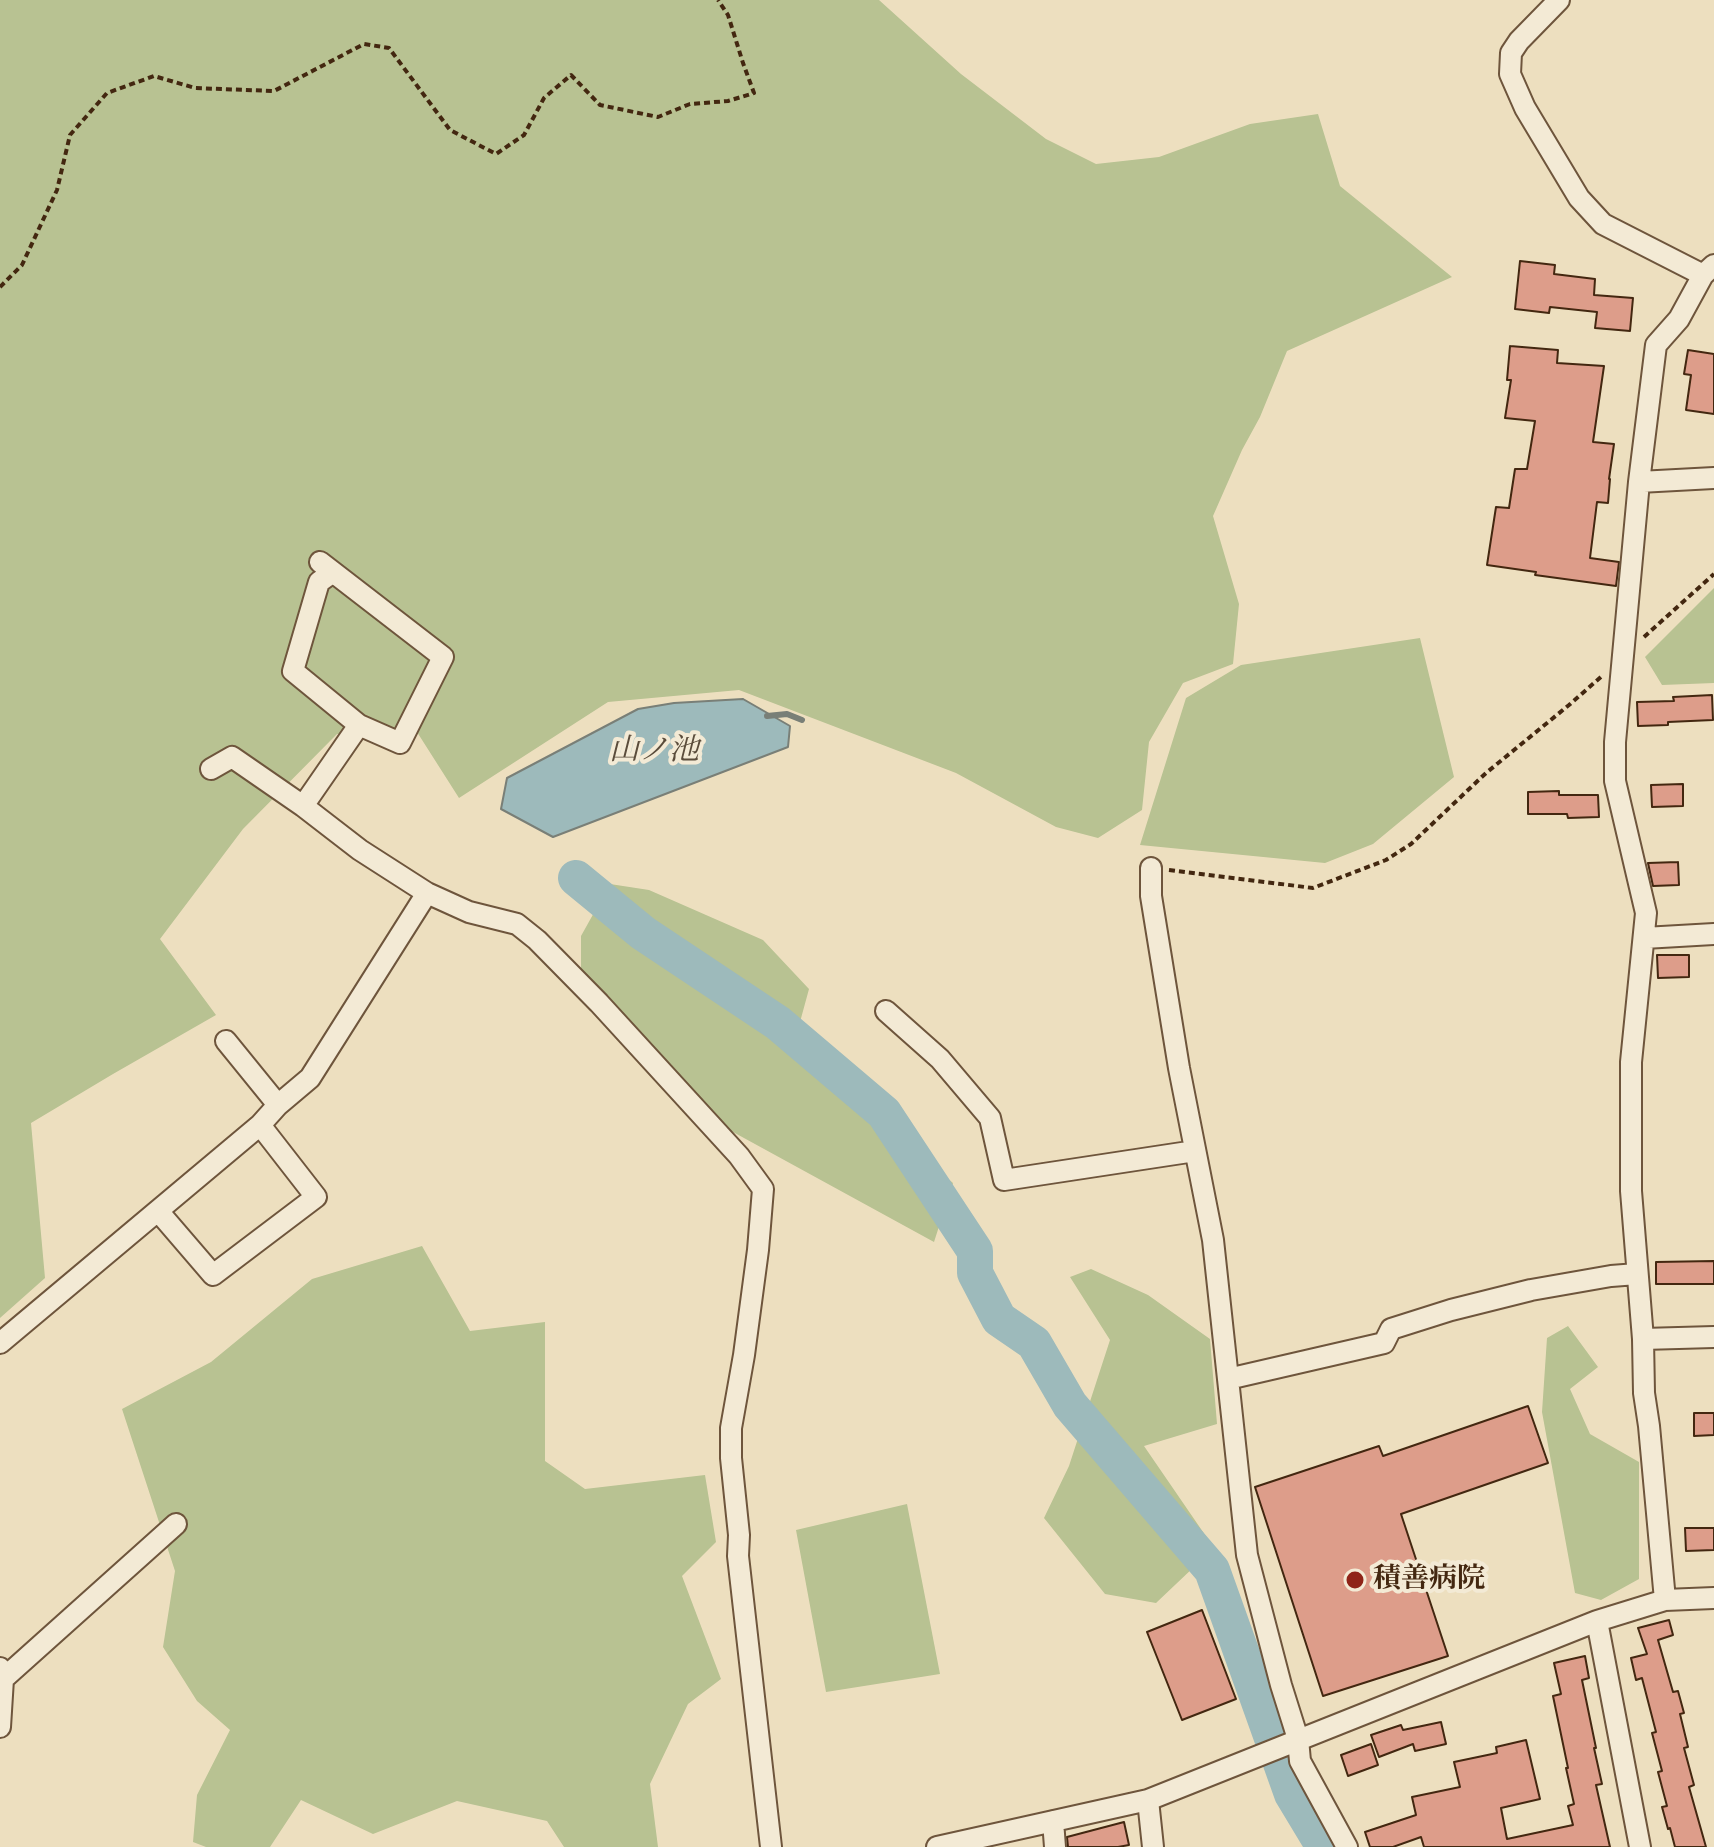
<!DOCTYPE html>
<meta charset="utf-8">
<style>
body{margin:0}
canvas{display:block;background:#eddfbf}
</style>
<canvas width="1714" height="1847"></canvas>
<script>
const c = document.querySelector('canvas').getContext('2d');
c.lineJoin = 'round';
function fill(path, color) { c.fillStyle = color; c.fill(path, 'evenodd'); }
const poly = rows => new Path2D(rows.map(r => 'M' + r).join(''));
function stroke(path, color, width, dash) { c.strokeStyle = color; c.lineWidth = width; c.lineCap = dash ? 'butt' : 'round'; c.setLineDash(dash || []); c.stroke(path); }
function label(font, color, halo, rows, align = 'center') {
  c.font = font + ' "Old Standard TT","Noto Serif JP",serif'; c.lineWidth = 8; c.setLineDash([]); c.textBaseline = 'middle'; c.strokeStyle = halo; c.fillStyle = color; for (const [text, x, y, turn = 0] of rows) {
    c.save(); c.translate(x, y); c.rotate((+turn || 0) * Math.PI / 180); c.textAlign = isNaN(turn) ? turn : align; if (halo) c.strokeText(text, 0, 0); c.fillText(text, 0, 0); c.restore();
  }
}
const green = poly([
 [0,0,879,0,961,74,1046,139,1096,164,1159,157,1250,124,1318,114,1340,186,1452,277,1287,351,1260,417,1242,450,1213,516,1239,604,1233,664,1183,683,1149,742,1142,810,1098,838,1056,827,956,773,739,690,608,702,459,798,417,732,337,734,243,829,160,939,216,1015,113,1074,31,1123,45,1278,0,1318],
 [1714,588,1714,683,1662,685,1645,657],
 [1420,638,1454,777,1373,844,1325,863,1140,845,1186,698,1241,665],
 [610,884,649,890,763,940,809,989,794,1044,953,1183,934,1242,733,1132,643,1064,581,1000,581,936],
 [422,1246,470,1331,545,1322,545,1461,585,1489,705,1475,716,1542,682,1576,721,1679,688,1704,650,1784,658,1847,564,1847,547,1821,457,1801,373,1834,301,1800,270,1847,206,1847,193,1842,197,1795,230,1730,197,1701,163,1647,175,1571,122,1409,211,1362,312,1279],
 [1091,1269,1148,1295,1210,1339,1217,1424,1144,1446,1214,1548,1156,1603,1105,1594,1044,1518,1069,1466,1110,1340,1070,1277],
 [1568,1326,1598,1367,1570,1389,1590,1434,1639,1462,1639,1579,1601,1600,1575,1593,1542,1412,1547,1338],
 [907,1504,940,1674,826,1692,796,1530]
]);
const water = poly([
 [743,699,790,726,788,747,553,837,501,809,507,778,638,709,674,703,743,699]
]);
const stream = poly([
 [767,716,787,714,802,720]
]);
const river = poly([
 [576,878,643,933,778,1023,884,1113,975,1251,975,1273,999,1319,1034,1343,1070,1405,1212,1570,1292,1794,1324,1847]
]);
const building = poly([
 [1520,261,1555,265,1554,274,1595,279,1594,295,1633,298,1630,331,1595,328,1597,312,1550,307,1549,313,1515,309,1520,261],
 [1510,346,1558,350,1557,363,1604,366,1593,442,1614,444,1609,479,1610,479,1608,503,1597,502,1590,558,1619,562,1616,586,1535,575,1536,572,1487,565,1496,507,1509,508,1515,469,1527,469,1535,421,1505,418,1511,380,1507,380,1510,346],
 [1688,350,1714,354,1714,414,1686,410,1691,375,1684,374,1688,350],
 [1712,695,1713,720,1668,722,1668,725,1638,726,1637,702,1674,701,1673,697,1712,695],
 [1683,784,1683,806,1652,807,1651,785,1683,784],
 [1559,791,1559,795,1598,795,1599,817,1568,818,1567,814,1528,814,1528,792,1559,791],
 [1678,862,1679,885,1653,886,1648,863,1678,862],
 [1657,955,1689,955,1689,977,1658,978,1657,955],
 [1714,1261,1714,1284,1656,1284,1656,1262,1714,1261],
 [1528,1406,1548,1463,1401,1514,1448,1656,1323,1696,1255,1487,1379,1446,1383,1456,1528,1406],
 [1694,1413,1714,1413,1714,1435,1694,1436,1694,1413],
 [1685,1528,1714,1528,1714,1550,1686,1551,1685,1528],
 [1202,1610,1236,1699,1182,1720,1147,1632,1202,1610],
 [1669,1620,1673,1635,1658,1640,1673,1692,1678,1691,1684,1713,1680,1714,1688,1747,1684,1748,1694,1785,1689,1787,1706,1847,1675,1847,1670,1828,1668,1829,1662,1807,1667,1806,1658,1772,1662,1771,1652,1733,1656,1732,1642,1678,1636,1680,1631,1658,1647,1654,1638,1628,1669,1620],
 [1585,1656,1589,1678,1582,1680,1596,1748,1594,1748,1602,1784,1596,1785,1610,1847,1424,1847,1421,1837,1393,1847,1370,1847,1365,1832,1416,1815,1412,1797,1460,1787,1454,1762,1497,1753,1496,1747,1526,1740,1540,1799,1501,1808,1507,1839,1573,1825,1568,1806,1574,1804,1566,1768,1568,1768,1553,1696,1561,1694,1554,1663,1585,1656],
 [1441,1722,1446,1744,1415,1751,1413,1744,1379,1757,1371,1735,1401,1725,1403,1730,1441,1722],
 [1371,1744,1378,1765,1348,1776,1341,1755,1371,1744],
 [1124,1822,1129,1845,1118,1847,1068,1847,1067,1837,1124,1822]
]);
const path = poly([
 [0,287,22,265,57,190,70,135,107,93,154,76,195,88,274,91,364,44,389,48,450,130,496,154,524,135,544,98,571,75,600,105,658,117,690,104,728,101,754,93,743,63,728,15,718,0],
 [1644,637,1714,574],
 [1169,870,1313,888,1386,860,1411,844,1486,773,1569,705,1602,676]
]);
const minor = poly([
 [1559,0,1519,41,1511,53,1510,74,1525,108,1579,198,1603,224,1703,275],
 [1639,482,1714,478],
 [320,562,443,657,400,743,359,725],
 [211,769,232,757,303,806,360,850,427,893,469,912,517,924,537,940,599,1003,739,1156,763,1189,758,1250,744,1355,731,1428,731,1458,739,1535,738,1556,771,1847],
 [303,806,359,725,293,671,319,582,333,572],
 [1151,868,1151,896,1179,1068,1213,1240,1247,1555,1281,1685,1298,1739,1300,1761,1347,1847],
 [1644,938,1714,934],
 [886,1011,940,1059,990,1118,1004,1180,1195,1151],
 [226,1041,278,1105],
 [158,1211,213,1275,316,1197,260,1125],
 [1643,1339,1714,1337],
 [0,1343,260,1125,278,1105,310,1078,427,893],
 [1228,1379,1384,1343,1391,1329,1451,1310,1531,1290,1611,1276,1637,1274],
 [1665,1600,1649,1426,1644,1393,1643,1339,1631,1191,1631,1062,1646,913,1615,781,1615,742,1639,482,1656,345,1679,319,1703,275,1714,265],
 [1597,1621,1640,1847],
 [0,1668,3,1679,0,1727],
 [3,1679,176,1524],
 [1148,1800,1153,1847],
 [1053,1821,1055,1847],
 [937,1847,1148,1800,1597,1621,1665,1600,1714,1598]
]);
const markers = [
 [1355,1580,10,"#8f2418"]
];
const poiNames = [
 ["積善病院",1373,1580]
];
const waterNames = [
 ["山ノ池",654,751]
];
fill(green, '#b8c292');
fill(water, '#9dbabb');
stroke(water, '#797f77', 2);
stroke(stream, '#797f77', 6);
stroke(river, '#9dbabb', 36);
fill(building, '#dd9d8a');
stroke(building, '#432710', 2);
stroke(minor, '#6e553c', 24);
stroke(path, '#432710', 4, [6, 4]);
stroke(minor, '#f3ead5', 20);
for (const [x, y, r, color] of markers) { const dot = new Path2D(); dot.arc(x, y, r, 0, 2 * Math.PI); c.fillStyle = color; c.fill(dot); stroke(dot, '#f3ead5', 3); }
label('bold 28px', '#432710', '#f3ead5', poiNames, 'left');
label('italic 30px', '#5a4c3b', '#f3ead5', waterNames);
</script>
